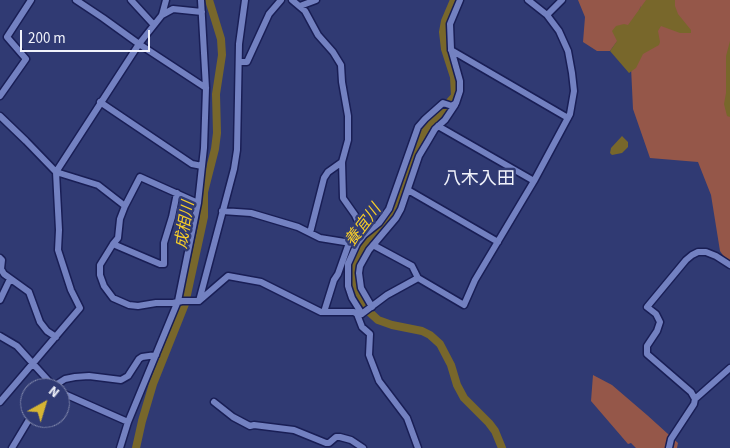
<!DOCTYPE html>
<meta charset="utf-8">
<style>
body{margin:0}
#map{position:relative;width:730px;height:448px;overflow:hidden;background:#303a73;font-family:"Source Sans 3",sans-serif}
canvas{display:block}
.north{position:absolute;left:20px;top:378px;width:50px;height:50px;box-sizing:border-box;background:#303a73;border:1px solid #7d84a9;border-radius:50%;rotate:39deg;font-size:14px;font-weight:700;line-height:20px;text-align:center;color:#f1f3fb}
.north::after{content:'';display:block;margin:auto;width:18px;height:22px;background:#d6b534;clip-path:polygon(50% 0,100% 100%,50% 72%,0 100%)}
.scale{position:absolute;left:20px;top:30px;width:130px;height:22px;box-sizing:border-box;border:2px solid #f1f3fb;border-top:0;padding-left:6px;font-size:15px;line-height:18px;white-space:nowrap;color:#f1f3fb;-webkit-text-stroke:4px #303a73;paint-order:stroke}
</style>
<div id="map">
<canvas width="730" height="448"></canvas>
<div class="north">N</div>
<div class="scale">200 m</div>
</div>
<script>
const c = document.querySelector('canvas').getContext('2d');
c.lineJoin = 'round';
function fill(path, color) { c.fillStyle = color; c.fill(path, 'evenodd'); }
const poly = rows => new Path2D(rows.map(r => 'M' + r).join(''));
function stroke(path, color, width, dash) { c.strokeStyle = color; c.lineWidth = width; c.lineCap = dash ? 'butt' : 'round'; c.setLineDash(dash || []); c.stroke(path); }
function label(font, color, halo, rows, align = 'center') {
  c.font = font + ' "Source Sans 3","Noto Sans JP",sans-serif'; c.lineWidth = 5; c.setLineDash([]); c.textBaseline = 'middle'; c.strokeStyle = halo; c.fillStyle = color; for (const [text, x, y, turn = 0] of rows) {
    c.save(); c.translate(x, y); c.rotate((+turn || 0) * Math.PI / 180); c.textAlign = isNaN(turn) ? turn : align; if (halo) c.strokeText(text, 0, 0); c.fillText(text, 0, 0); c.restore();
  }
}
const green = poly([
 [578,0,730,0,730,265,720,251,711,195,698,162,650,158,633,109,630,46,641,6,638,13,610,51,597,51,583,42,585,17],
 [593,375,612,385,647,415,678,443,677,448,636,448,631,443,628,444,591,401]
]);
const water = poly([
 [646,0,675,0,675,6,678,14,691,30,691,33,680,33,661,26,658,31,660,42,659,45,643,54,636,68,629,73,610,51,617,41,612,31,616,26,624,24,628,25],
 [730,41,730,117,727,116,724,104,726,93,726,56],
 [622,136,628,142,628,147,622,153,612,155,610,153,611,148]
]);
const river = poly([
 [454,0,445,21,443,32,445,49,454,77,455,96,426,128,418,142,396,207,388,221,372,235,360,250,352,271,352,282,359,300,365,308,378,320,392,325,422,331,430,335,440,344,451,365,457,385,464,398,489,423,495,431,502,448],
 [136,448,142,421,153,384,185,304,204,217,204,192,215,149,217,133,216,94,222,55,221,39,209,0]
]);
const minor = poly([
 [131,0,153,24],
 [166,0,162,15,139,44,206,88],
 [292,0,305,11,318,35,333,52,341,65,342,82,348,116,348,140,342,162,343,198,355,215,364,235],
 [528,0,547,15,562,0],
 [300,6,316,0],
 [162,15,173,9,202,12],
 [451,50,568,118],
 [239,62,247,62,269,14,281,0],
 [0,96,26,59,7,37,31,0],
 [100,102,192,164,202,166],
 [0,116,26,141,56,172,98,185,125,206,140,177,198,203],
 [438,126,534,181],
 [408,190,498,242],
 [125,206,120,219,118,238,113,244,160,264,164,264,164,243,172,217,177,193],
 [222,211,251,213,298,227,320,238,357,244],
 [310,233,324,178,328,172,342,162],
 [113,244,100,265,100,275,104,286,113,298,129,305,138,306,156,303,173,303,182,301,199,301,228,276,261,282,321,312,354,312,357,314,363,313,387,295,418,278,412,266,373,245],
 [0,258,2,260,1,269,4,274,29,292,40,322,47,331,56,337],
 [418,278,464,305,475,280,534,181,570,114,574,91,572,73,568,51,559,31,547,15],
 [0,300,10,279],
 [199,301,234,169,237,150,239,44,245,0],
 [372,307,361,288,359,273,360,266,369,250,396,218,401,209,419,156,428,141,435,129,445,120,455,105],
 [324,312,334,280,338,274,349,243],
 [357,314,362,327,370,334,369,355,379,381,407,418,418,448],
 [362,314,352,298,348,286,348,264,357,244,364,235,379,223,389,209,418,127,425,119,443,103,452,106,456,103,460,91,460,81,451,49,450,24,460,0],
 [0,336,17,346,55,388],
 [54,386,65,379,75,377,89,376,121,380,128,376,139,359,142,357,156,355],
 [60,392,128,422,178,301,198,203,204,148,206,88,201,0],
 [695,399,730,368],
 [0,402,80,308,71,290,58,250,59,230,56,172,139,44,103,18,76,0],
 [214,402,233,417,250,426,254,425,294,430,326,443,329,443,336,437,340,437,351,440,363,448],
 [12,448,30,418],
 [120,448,128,422],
 [669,448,671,439,694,404,695,399,691,392,647,354,647,346,657,331,660,322,656,314,647,307,686,260,692,255,698,252,706,252,716,256,730,265]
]);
const waterNames = [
 ["成相川",186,225,-81],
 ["養宜川",364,226,-53]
];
const quarterNames = [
 ["八木入田",479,180]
];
fill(green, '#955749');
fill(water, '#78672b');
stroke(river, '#78672b', 8);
stroke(minor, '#191e55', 9);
stroke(minor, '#7381c1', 6);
label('italic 16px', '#f6cd29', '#303a73', waterNames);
label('18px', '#f1f3fb', '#303a73', quarterNames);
</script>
